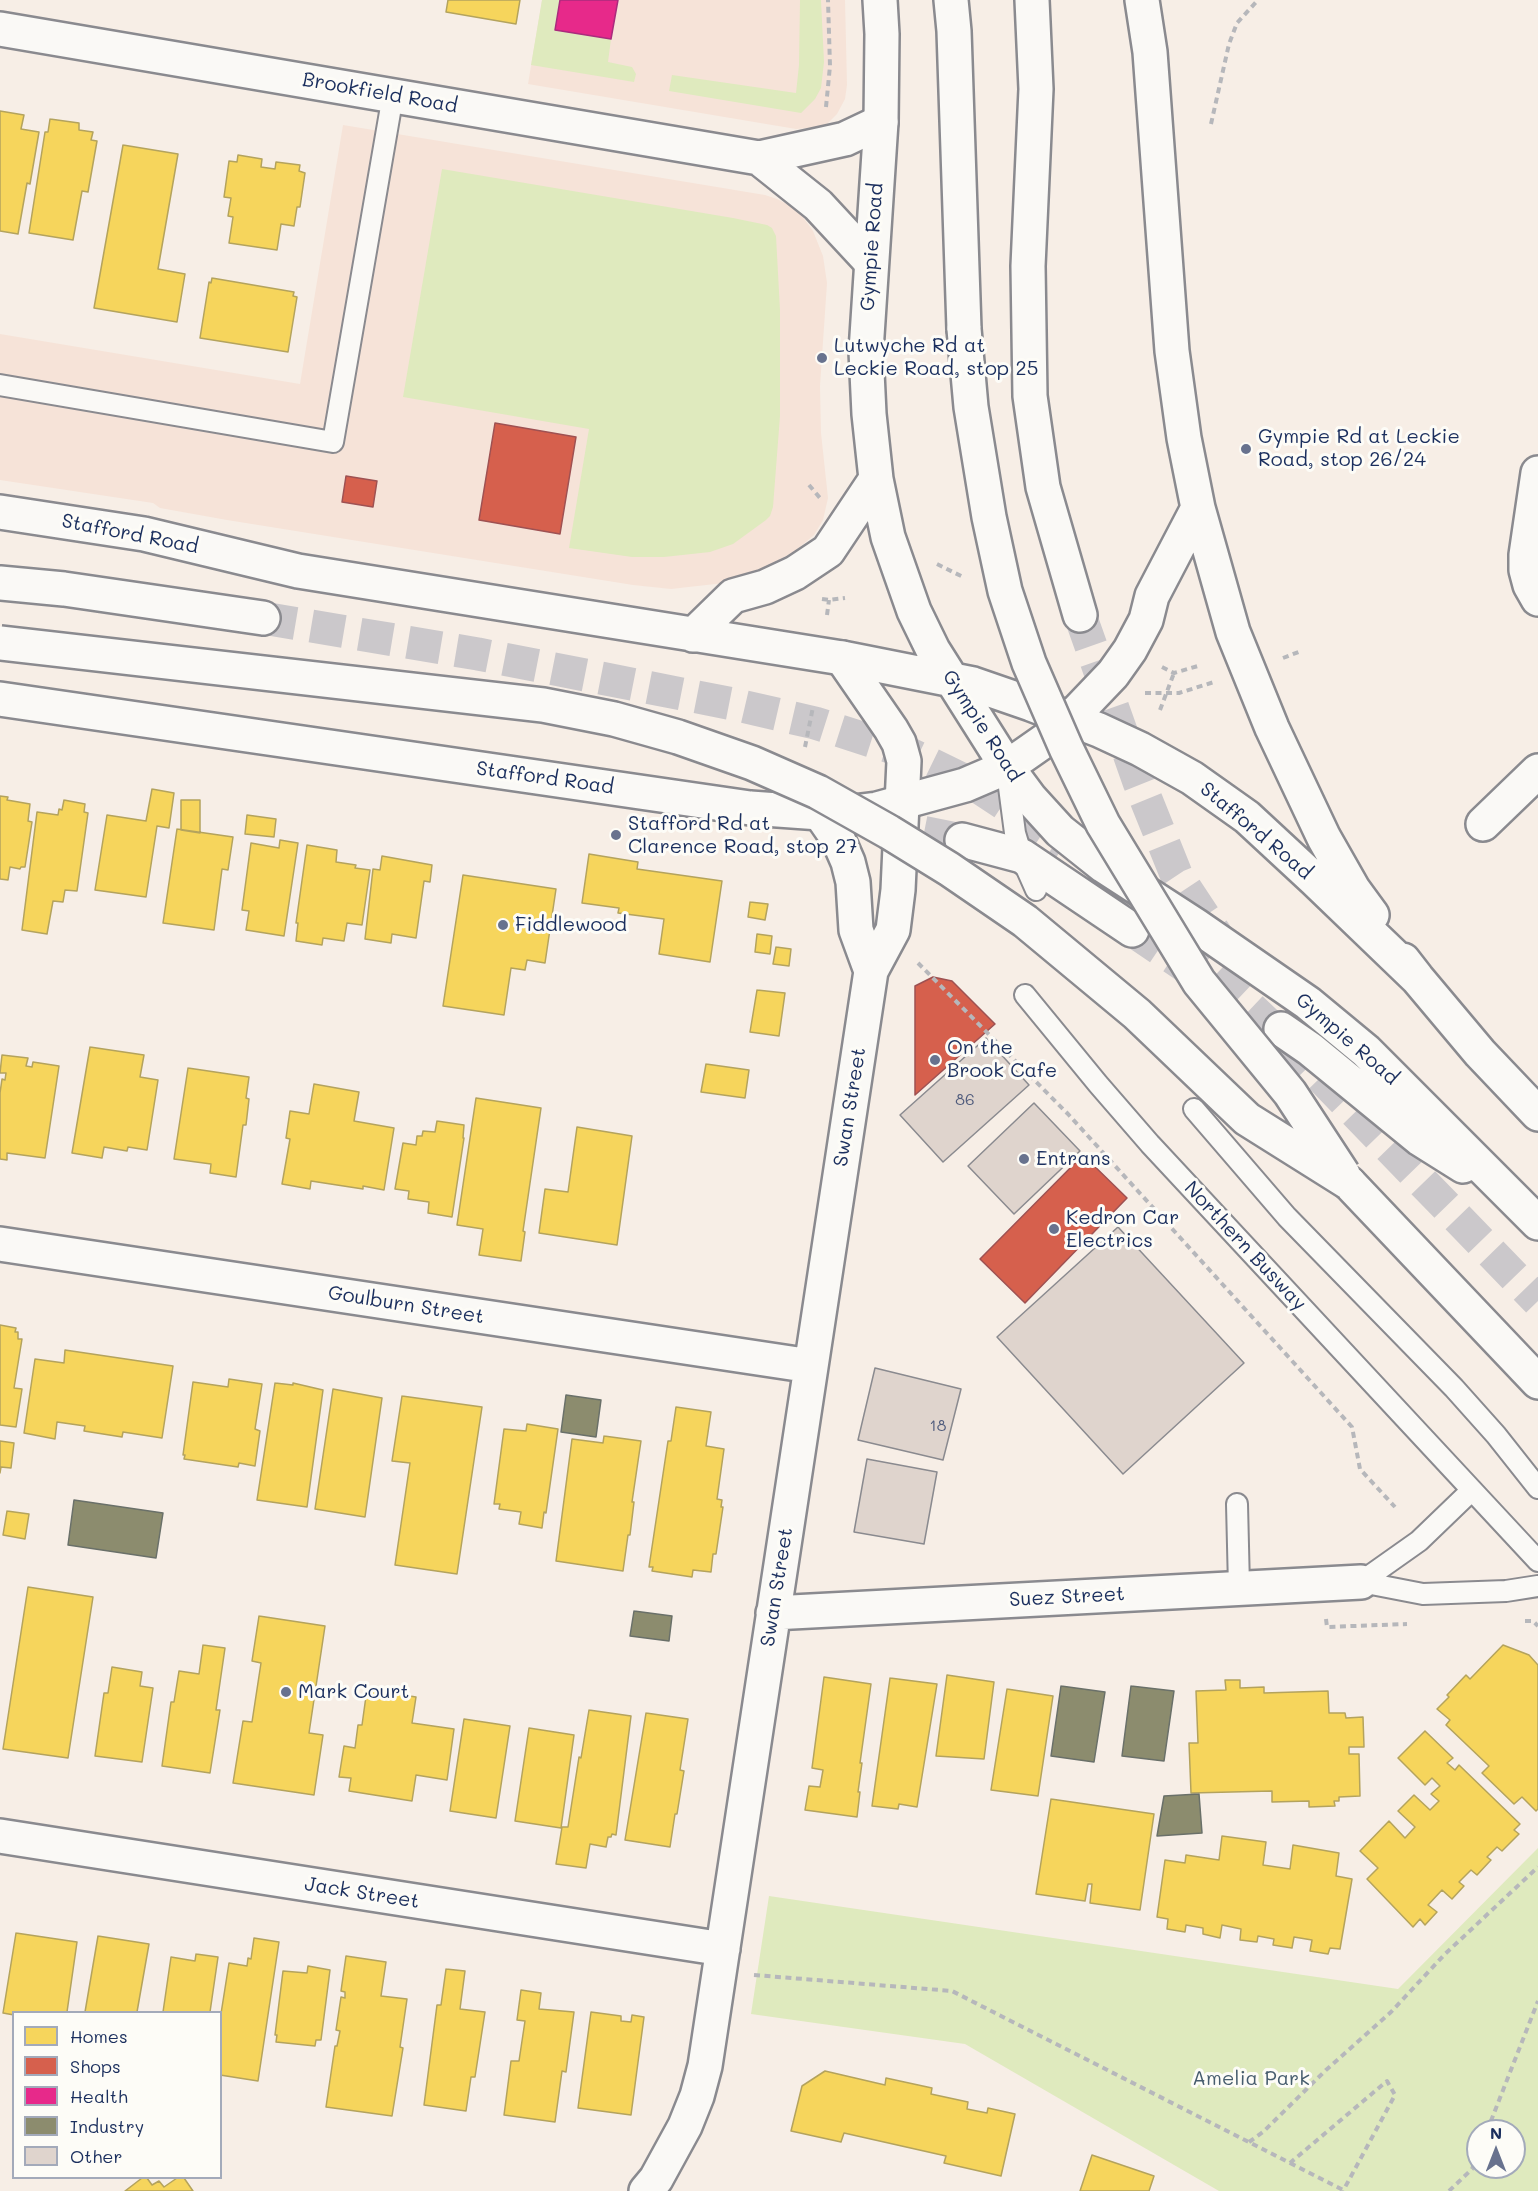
<!DOCTYPE html>
<style>
body{margin:0}
#map{position:relative;width:1538px;height:2191px;overflow:hidden;background:#f7eee6;font-family:Mali,sans-serif}
canvas{display:block}
.legend{position:absolute;left:12px;top:2011px;width:210px;height:168px;box-sizing:border-box;background:#fdfcf7;border:2px solid #a3aaba;margin:0;padding:8px 10px;list-style:none;font-size:18px;color:#1b2f5e}
.legend li{display:flex;align-items:center;gap:12px;height:30px}
.legend b{width:30px;border:2px solid #a3aaba}
.north{position:absolute;left:1466px;top:2119px;width:60px;height:60px;box-sizing:border-box;background:#fdfcf7;border:2px solid #a3aaba;border-radius:50%;rotate:0deg;font-size:16px;font-weight:700;line-height:24px;text-align:center;color:#1b2f5e}
.north::after{content:'';display:block;margin:auto;width:21px;height:27px;background:#68728e;clip-path:polygon(50% 0,100% 100%,50% 72%,0 100%)}
</style>
<div id="map">
<canvas width="1538" height="2191"></canvas>
<ul class="legend">
<li><b style="height:16px;background:#f6d55c"></b>Homes</li>
<li><b style="height:16px;background:#d6604d"></b>Shops</li>
<li><b style="height:16px;background:#e7298a"></b>Health</li>
<li><b style="height:16px;background:#8c8c6e"></b>Industry</li>
<li><b style="height:16px;background:#dfd4cd"></b>Other</li>
</ul>
<div class="north">N</div>
</div>
<script>
const c = document.querySelector('canvas').getContext('2d');
c.lineJoin = 'round';
function fill(path, color) { c.fillStyle = color; c.fill(path, 'evenodd'); }
const poly = rows => new Path2D(rows.map(r => 'M' + r).join(''));
function stroke(path, color, width, dash) { c.strokeStyle = color; c.lineWidth = width; c.lineCap = dash ? 'butt' : 'round'; c.setLineDash(dash || []); c.stroke(path); }
function label(font, color, halo, rows, align = 'center') {
  c.font = font + ' Mali,sans-serif'; c.lineWidth = 6; c.setLineDash([]); c.textBaseline = 'middle'; c.strokeStyle = halo; c.fillStyle = color; for (const [text, x, y, turn = 0] of rows) {
    c.save(); c.translate(x, y); c.rotate((+turn || 0) * Math.PI / 180); c.textAlign = isNaN(turn) ? turn : align; if (halo) c.strokeText(text, 0, 0); c.fillText(text, 0, 0); c.restore();
  }
}
const built = poly([
 [542,0,845,0,847,85,845,99,837,114,828,123,820,127,796,129,528,84],
 [343,125,765,195,777,199,797,209,813,231,823,256,827,283,820,386,821,433,828,498,823,520,814,535,794,552,753,573,724,583,671,589,633,585,227,520,160,508,153,503,0,480,0,334,300,384]
]);
const green = poly([
 [542,0,560,0,611,39,608,62,632,67,636,74,634,82,531,65],
 [800,0,821,0,824,62,821,88,815,99,801,113,669,91,672,75,796,93,799,65],
 [442,169,733,218,767,225,772,228,776,236,780,310,780,416,773,507,770,516,766,520,733,544,710,552,664,557,632,557,569,548,589,429,403,397],
 [1538,1848,1538,2191,1219,2191,965,2044,751,2014,769,1896,1398,1989],
 [1478,2131,1514,2131,1514,2167,1478,2167]
]);
const homes = poly([
 [448,0,520,0,516,24,446,12,448,0],
 [0,111,24,115,21,129,39,132,30,184,27,183,18,234,0,231,0,111],
 [50,119,79,123,79,130,93,132,91,140,97,141,88,192,82,191,73,240,29,233,45,132,48,132,50,119],
 [123,145,178,154,158,269,185,274,177,322,94,308,123,145],
 [238,155,262,159,261,167,275,169,276,162,300,165,299,171,305,173,300,207,297,207,294,226,281,224,277,250,229,243,233,217,228,216,231,198,224,197,229,161,237,162,238,155],
 [212,278,294,292,293,296,297,297,288,352,200,338,209,282,211,283,212,278],
 [152,789,174,793,169,828,157,826,146,897,95,890,107,815,146,821,152,789],
 [0,796,8,797,7,800,30,804,28,821,32,822,25,867,21,867,20,869,10,867,8,880,0,879,0,796],
 [64,800,85,804,84,812,88,813,77,891,65,890,63,902,53,901,47,934,22,930,37,812,58,815,59,809,62,810,64,800],
 [181,800,200,800,200,833,181,830,181,800],
 [247,815,276,819,274,837,245,834,247,815],
 [177,829,233,837,228,870,222,869,214,930,163,923,177,829],
 [280,840,298,843,284,936,246,930,249,911,242,910,251,843,279,848,280,840],
 [307,845,337,850,336,862,356,865,355,868,370,870,362,925,347,923,344,941,323,938,322,945,296,941,298,923,296,923,307,845],
 [589,854,638,862,637,869,722,881,710,962,659,954,664,919,618,913,619,908,582,903,589,854],
 [382,856,432,865,430,882,424,881,416,938,392,934,391,943,365,939,373,869,380,870,382,856],
 [463,875,556,889,545,963,527,960,525,970,511,968,504,1015,443,1006,463,875],
 [750,902,768,904,765,920,748,917,750,902],
 [757,934,772,936,770,954,755,952,757,934],
 [776,947,791,949,789,966,773,964,776,947],
 [757,990,785,993,779,1036,750,1032,757,990],
 [90,1047,144,1055,140,1077,158,1080,147,1150,128,1147,127,1151,104,1147,102,1158,72,1153,90,1047],
 [2,1055,28,1058,26,1066,32,1067,33,1062,59,1066,45,1158,7,1153,7,1160,0,1159,0,1093,2,1079,5,1080,6,1073,0,1073,2,1055],
 [706,1064,749,1070,745,1098,701,1092,706,1064],
 [188,1068,249,1077,246,1098,249,1099,246,1125,243,1125,236,1177,210,1173,211,1164,174,1159,188,1068],
 [314,1084,359,1092,354,1121,394,1128,384,1190,363,1186,363,1189,311,1181,310,1189,282,1184,290,1139,286,1138,290,1111,309,1114,314,1084],
 [476,1098,541,1108,523,1231,525,1232,521,1261,479,1255,483,1229,457,1225,476,1098],
 [437,1121,464,1125,463,1138,464,1138,452,1217,428,1213,429,1202,408,1199,409,1191,395,1189,403,1143,416,1145,417,1136,422,1136,423,1131,435,1132,437,1121],
 [577,1127,632,1136,617,1245,539,1233,545,1189,568,1192,577,1127],
 [0,1325,16,1328,15,1332,18,1332,18,1339,22,1339,14,1388,22,1389,16,1427,0,1425,0,1325],
 [65,1350,173,1366,162,1438,123,1432,122,1437,84,1431,85,1426,57,1422,55,1439,24,1433,35,1359,64,1363,65,1350],
 [229,1379,262,1384,255,1429,260,1431,255,1466,239,1463,238,1467,184,1459,185,1455,183,1455,193,1382,228,1387,229,1379],
 [275,1383,293,1385,293,1383,323,1390,307,1507,257,1500,275,1383],
 [333,1389,382,1398,365,1517,315,1509,333,1389],
 [402,1396,482,1407,457,1574,395,1565,410,1463,392,1461,402,1396],
 [676,1407,711,1412,706,1446,724,1449,717,1499,722,1500,721,1507,723,1507,716,1554,713,1554,711,1572,693,1570,692,1577,652,1571,653,1567,649,1567,668,1441,671,1441,676,1407],
 [527,1424,558,1429,546,1513,544,1512,542,1528,519,1524,521,1512,499,1509,500,1504,494,1504,504,1429,526,1431,527,1424],
 [604,1436,641,1441,632,1502,634,1502,630,1535,628,1535,623,1571,556,1561,572,1439,603,1443,604,1436],
 [0,1441,14,1443,11,1468,1,1467,0,1473,0,1441],
 [7,1511,29,1514,25,1539,3,1535,7,1511],
 [28,1587,93,1597,68,1758,3,1749,28,1587],
 [259,1616,325,1626,309,1733,323,1735,314,1795,233,1783,243,1721,252,1722,261,1663,252,1661,259,1616],
 [203,1645,225,1648,216,1710,220,1710,210,1773,162,1766,171,1702,174,1702,179,1671,199,1674,203,1645],
 [1503,1645,1529,1655,1538,1665,1538,1809,1536,1811,1522,1797,1514,1804,1482,1773,1489,1766,1446,1725,1450,1720,1437,1709,1449,1697,1447,1695,1466,1675,1470,1679,1503,1645],
 [112,1667,142,1672,140,1686,153,1688,142,1762,95,1756,104,1693,108,1693,112,1667],
 [947,1675,994,1682,984,1759,936,1756,947,1675],
 [824,1677,871,1684,860,1763,862,1763,858,1792,860,1792,857,1817,805,1810,809,1786,820,1787,823,1770,812,1768,824,1677],
 [890,1678,937,1684,917,1807,899,1804,898,1809,872,1806,890,1678],
 [1225,1680,1240,1680,1240,1688,1264,1687,1264,1693,1328,1691,1329,1713,1345,1713,1346,1718,1363,1717,1364,1747,1349,1747,1349,1754,1359,1754,1360,1796,1339,1797,1339,1801,1334,1801,1335,1806,1309,1807,1309,1801,1272,1802,1272,1791,1191,1793,1189,1743,1198,1743,1196,1691,1226,1690,1225,1680],
 [367,1689,416,1697,412,1723,454,1729,447,1780,416,1775,412,1801,349,1791,351,1778,339,1777,344,1746,355,1748,358,1725,362,1725,367,1689],
 [1007,1689,1053,1696,1038,1796,991,1790,1007,1689],
 [589,1710,631,1716,616,1835,612,1834,611,1837,608,1837,606,1847,590,1844,586,1868,556,1864,562,1827,568,1827,579,1757,581,1758,589,1710],
 [646,1713,688,1719,680,1770,684,1771,677,1814,675,1814,670,1847,625,1840,646,1713],
 [464,1719,510,1726,496,1818,450,1811,464,1719],
 [529,1728,574,1735,561,1828,515,1821,529,1728],
 [1425,1731,1453,1758,1447,1763,1455,1770,1459,1765,1520,1824,1514,1830,1519,1834,1502,1851,1497,1847,1487,1857,1491,1860,1477,1875,1471,1870,1459,1882,1464,1886,1452,1899,1442,1890,1428,1905,1437,1912,1425,1925,1420,1919,1413,1927,1367,1879,1378,1868,1360,1851,1389,1821,1405,1838,1415,1827,1398,1811,1414,1795,1430,1810,1439,1801,1431,1794,1440,1786,1432,1778,1425,1785,1398,1758,1425,1731],
 [1051,1799,1154,1814,1140,1910,1090,1903,1092,1884,1088,1884,1085,1901,1036,1894,1051,1799],
 [1222,1836,1266,1842,1263,1865,1290,1869,1293,1845,1339,1853,1336,1876,1352,1879,1340,1949,1330,1948,1328,1954,1310,1951,1312,1940,1294,1937,1292,1948,1273,1945,1274,1939,1258,1936,1257,1942,1240,1940,1241,1929,1222,1925,1220,1938,1203,1934,1203,1928,1186,1925,1185,1932,1167,1929,1168,1919,1157,1917,1165,1860,1185,1863,1186,1855,1219,1860,1222,1836],
 [16,1933,77,1942,67,2012,14,2012,14,2015,3,2013,16,1933],
 [98,1936,149,1944,137,2012,85,2012,98,1936],
 [254,1938,279,1942,258,2081,220,2075,220,2020,229,1963,247,1966,248,1958,251,1959,254,1938],
 [196,1954,218,1957,210,2012,163,2012,171,1957,195,1961,196,1954],
 [346,1956,386,1962,381,1996,407,1999,400,2047,403,2048,392,2116,326,2107,335,2046,337,2046,340,2031,336,2030,341,1997,345,1998,345,1992,341,1991,346,1956],
 [308,1966,330,1970,321,2040,316,2040,315,2046,276,2042,277,2035,275,2035,283,1971,307,1973,308,1966],
 [446,1969,465,1971,460,2009,485,2012,475,2077,471,2077,466,2111,424,2105,437,2005,441,2005,446,1969],
 [521,1990,541,1993,539,2009,574,2012,566,2072,562,2071,555,2122,504,2115,511,2061,519,2061,525,2021,517,2020,521,1990],
 [591,2012,621,2016,621,2021,631,2022,632,2015,644,2017,631,2115,578,2108,591,2012],
 [825,2071,885,2085,886,2078,932,2088,931,2094,968,2102,967,2109,987,2113,988,2108,1015,2114,1001,2176,944,2163,946,2156,844,2133,841,2142,791,2131,802,2086,825,2071],
 [1092,2155,1154,2176,1149,2191,1080,2191,1092,2155],
 [142,2178,147,2178,152,2185,159,2181,164,2187,177,2178,184,2178,193,2191,125,2191,142,2178]
]);
const shops = poly([
 [495,423,576,437,560,534,479,520,495,423],
 [346,476,377,481,373,507,342,502,346,476],
 [933,977,952,981,995,1024,915,1095,915,986,933,977],
 [1083,1155,1127,1198,1025,1303,980,1259,1083,1155]
]);
const health = poly([
 [560,0,618,0,611,39,555,30,560,0]
]);
const industry = poly([
 [566,1395,601,1400,596,1437,561,1432,566,1395],
 [74,1500,163,1513,156,1558,68,1545,74,1500],
 [634,1611,672,1616,669,1641,630,1636,634,1611],
 [1061,1686,1105,1692,1094,1762,1051,1756,1061,1686],
 [1131,1686,1174,1691,1164,1761,1122,1756,1131,1686],
 [1199,1794,1202,1833,1157,1836,1164,1796,1199,1794]
]);
const building = poly([
 [986,1038,1029,1085,943,1162,900,1115,986,1038],
 [1034,1103,1080,1151,1014,1214,968,1166,1034,1103],
 [1118,1227,1244,1363,1123,1474,997,1337,1118,1227],
 [875,1368,961,1389,943,1460,858,1440,875,1368],
 [867,1459,937,1472,924,1544,854,1532,867,1459]
]);
const highwayTunnel = poly([
 [1080,615,1139,782,1176,874,1223,945],
 [263,618,478,654,733,704,815,723,906,752,980,788,1065,844],
 [876,823,962,840],
 [1132,930,1194,972],
 [1180,941,1287,1042,1538,1301]
]);
const path = poly([
 [826,107,830,66,828,0],
 [1211,124,1229,44,1237,23,1258,0],
 [809,485,820,498],
 [937,564,965,578],
 [822,599,829,600,845,598],
 [827,615,829,600],
 [1283,658,1301,651],
 [1162,667,1174,673,1198,666],
 [1145,693,1179,693,1214,682],
 [1160,710,1174,673],
 [805,747,813,707],
 [918,963,1068,1114,1352,1427,1360,1469,1395,1507],
 [1326,1619,1327,1627,1407,1624],
 [1525,1621,1533,1621,1538,1626],
 [754,1975,952,1991,1290,2163,1387,2081,1395,2095,1343,2191],
 [1487,2131,1538,2001],
 [1249,2142,1263,2132,1326,2070,1391,2012,1445,1954,1538,1867],
 [1290,2163,1345,2191],
 [1449,2191,1472,2169,1478,2154]
]);
const lane = poly([
 [0,385,333,442,393,95],
 [1007,772,1015,833,1024,863,1036,890],
 [1025,995,1098,1084,1150,1144,1538,1561],
 [1194,1109,1287,1217,1454,1388,1496,1435,1538,1488],
 [1237,1504,1239,1587],
 [1361,1582,1423,1594,1506,1591,1538,1586],
 [1361,1582,1419,1541,1472,1490]
]);
const street = poly([
 [0,29,759,158,845,139,881,122],
 [759,158,818,205,870,261],
 [1538,473,1526,555,1526,570,1530,585,1538,599],
 [820,813,838,839,848,862,853,882,856,930,871,971],
 [1483,824,1538,771],
 [0,1244,811,1366],
 [773,1613,1361,1582],
 [0,1836,723,1949],
 [646,2191,656,2179,685,2126,697,2096,705,2066,871,971,893,930,898,890,904,761,899,743,891,729,842,658]
]);
const highway = poly([
 [880,0,882,34,881,122,866,351,869,414,876,479,888,537,914,611,933,650,1007,767,1030,798,1060,831,1104,866,1195,925,1308,1003,1366,1051,1538,1223],
 [951,0,954,31,964,329],
 [1032,0,1036,89,1028,266,1030,396,1043,487,1080,615],
 [1142,0,1150,52,1172,351,1184,438,1198,508,1233,632,1272,728,1324,838,1353,889,1372,915],
 [0,512,144,534,298,571,842,658,973,684,1031,704,1099,730,1140,749,1192,778,1247,817,1315,880,1417,978],
 [0,583,64,589,263,618],
 [693,635,733,596,765,587,795,573,828,551,876,479],
 [0,699,750,808,820,813,845,813,877,809,965,785,1007,767,1047,739,1070,719,1113,674,1130,650,1146,620,1152,596,1198,508],
 [962,840,1022,856,1132,930],
 [1403,960,1417,978,1480,1053,1538,1114],
 [1281,1029,1310,1049,1420,1139,1463,1166],
 [1349,1183,1538,1382]
]);
const highwayBridge = poly([
 [964,329,971,407,989,517,1005,591,1029,663,1066,748,1103,824,1199,982,1290,1093,1343,1174],
 [0,643,543,705,614,719,678,737,752,763,818,792,889,832,949,869,1025,921,1137,1014,1247,1119,1349,1183]
]);
const markers = [
 [822,358,6,"#68728e"],
 [1246,449,6,"#68728e"],
 [616,835,6,"#68728e"],
 [503,925,6,"#68728e"],
 [935,1060,6,"#68728e"],
 [1024,1159,6,"#68728e"],
 [1054,1229,6,"#68728e"],
 [286,1692,6,"#68728e"]
];
const numberNames = [
 ["86",965,1100],
 ["18",938,1426]
];
const streetNames = [
 ["Brookfield Road",380,93,10],
 ["Gympie Road",872,247,-86],
 ["Stafford Road",130,534,11],
 ["Gympie Road",982,726,57],
 ["Stafford Road",545,778,8],
 ["Stafford Road",1256,831,40],
 ["Gympie Road",1347,1039,41],
 ["Swan Street",850,1107,-81],
 ["Northern Busway",1245,1246,47],
 ["Goulburn Street",406,1305,9],
 ["Swan Street",777,1587,-81],
 ["Suez Street",1067,1597,-3],
 ["Jack Street",362,1893,9]
];
const poiNames = [
 ["Lutwyche Rd at",834,346],
 ["Leckie Road, stop 25",834,369],
 ["Gympie Rd at Leckie",1258,437],
 ["Road, stop 26/24",1258,460],
 ["Stafford Rd at",628,824],
 ["Clarence Road, stop 27",628,847],
 ["Fiddlewood",515,925],
 ["On the",947,1048],
 ["Brook Cafe",947,1071],
 ["Entrans",1036,1159],
 ["Kedron Car",1066,1218],
 ["Electrics",1066,1241],
 ["Mark Court",298,1692]
];
const parkNames = [
 ["Amelia Park",1251,2079]
];
fill(built, '#f6e3d8');
fill(green, '#dfeabe');
fill(homes, '#f6d55c');
stroke(homes, '#b4a35d', 1.5);
fill(shops, '#d6604d');
stroke(shops, '#9e5152', 1.5);
fill(health, '#e7298a');
stroke(health, '#aa2b7d', 1.5);
fill(industry, '#8c8c6e');
stroke(industry, '#6a7069', 1.5);
fill(building, '#dfd4cd');
stroke(building, '#8a8a8f', 1.5);
stroke(highwayTunnel, '#cbc8cb', 33, [33, 16]);
stroke(lane, '#8a8a8f', 24);
stroke(street, '#8a8a8f', 38);
stroke(highway, '#8a8a8f', 38);
stroke(path, '#b6b7bb', 4, [6, 4.5]);
stroke(lane, '#faf9f6', 20);
stroke(street, '#faf9f6', 33);
stroke(highway, '#faf9f6', 33);
stroke(highwayBridge, '#8a8a8f', 38, []);
stroke(highwayBridge, '#faf9f6', 33);
for (const [x, y, r, color] of markers) { const dot = new Path2D(); dot.arc(x, y, r, 0, 2 * Math.PI); c.fillStyle = color; c.fill(dot); stroke(dot, '#fdfcf7', 2); }
label('16px', '#4f5b7c', null, numberNames);
label('20px', '#1b2f5e', '#fdfcf7', streetNames);
label('20px', '#1b2f5e', '#fdfcf7', poiNames, 'left');
label('20px', '#475d6e', '#fdfcf7', parkNames);
</script>
